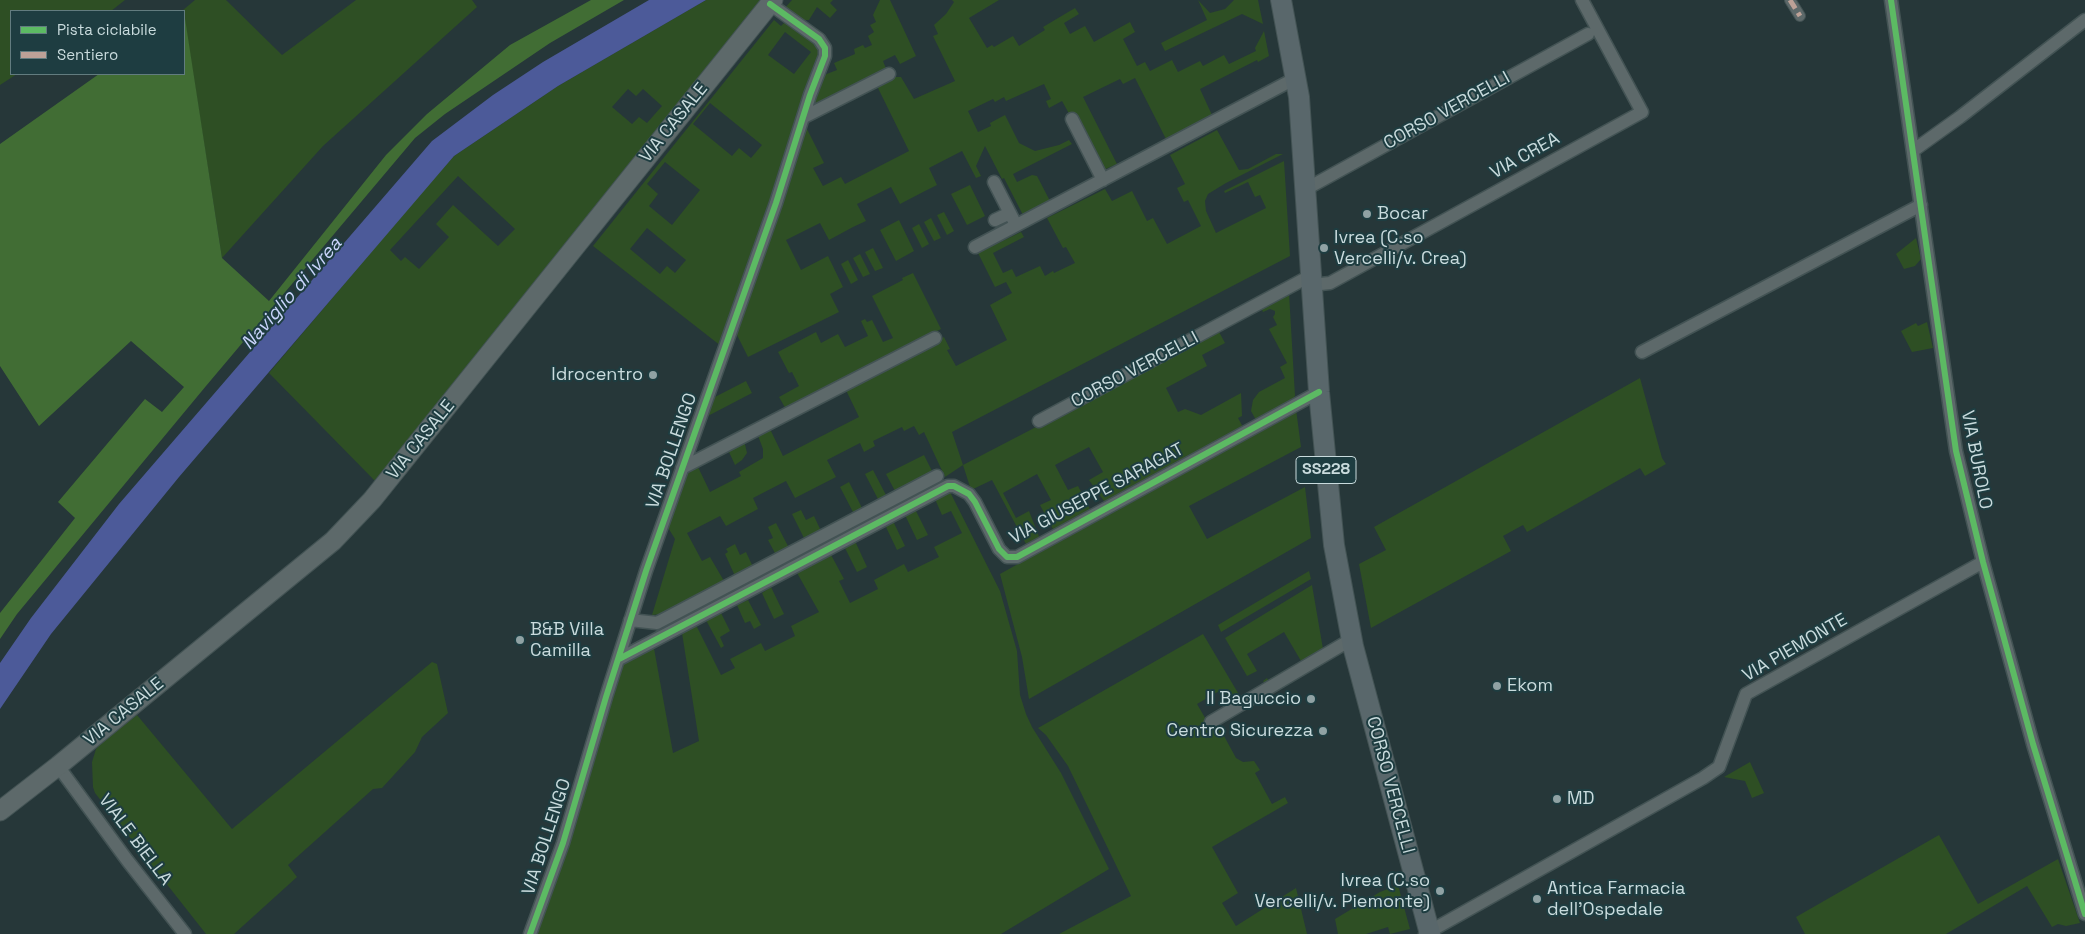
<!DOCTYPE html>
<style>
body{margin:0}
#map{position:relative;width:2085px;height:934px;overflow:hidden;background:#263739;font-family:"Space Grotesk",sans-serif}
canvas{display:block}
.legend{position:absolute;left:10px;top:10px;width:175px;height:65px;box-sizing:border-box;background:#1e3d41;border:1px solid #627c7f;margin:0;padding:6px 9px;list-style:none;font-size:15px;color:#c9dbdd}
.legend li{display:flex;align-items:center;gap:10px;height:25px}
.legend b{width:25px;border:1px solid #627c7f}
</style>
<div id="map">
<canvas width="2085" height="934"></canvas>
<ul class="legend">
<li><b style="height:6px;background:#5cba63"></b>Pista ciclabile</li>
<li><b style="height:6px;background:#bda197"></b>Sentiero</li>
</ul>
</div>
<script>
const c = document.querySelector('canvas').getContext('2d');
c.lineJoin = 'round';
function fill(path, color) { c.fillStyle = color; c.fill(path, 'evenodd'); }
const poly = rows => new Path2D(rows.map(r => 'M' + r).join(''));
function stroke(path, color, width, dash) { c.strokeStyle = color; c.lineWidth = width; c.lineCap = dash ? 'butt' : 'round'; c.setLineDash(dash || []); c.stroke(path); }
function label(font, color, halo, rows, align = 'center') {
  c.font = font + ' "Space Grotesk",sans-serif'; c.lineWidth = 4; c.setLineDash([]); c.textBaseline = 'middle'; c.strokeStyle = halo; c.fillStyle = color; for (const [text, x, y, turn = 0] of rows) {
    c.save(); c.translate(x, y); c.rotate((+turn || 0) * Math.PI / 180); c.textAlign = isNaN(turn) ? turn : align; if (halo) c.strokeText(text, 0, 0); c.fillText(text, 0, 0); c.restore();
  }
}
const green = poly([
 [0,0,125,0,111,11,11,11,11,74,17,74,0,85],
 [195,0,226,0,282,55,356,0,472,0,477,7,323,146,222,258,183,10],
 [706,0,763,0,375,481,269,373,410,206,454,156,558,86],
 [628,89,636,96,643,89,662,106,647,123,639,117,632,124,612,107],
 [458,176,515,229,498,246,453,205,436,224,449,237,419,269,405,257,401,261,390,250],
 [792,0,833,0,830,3,837,10,830,18,817,7,809,20,801,20,783,10],
 [880,0,890,0,916,56,900,64,895,55,883,61,887,71,811,109,824,75,837,70,834,63,855,54,854,49,863,45,865,48,872,45,868,36,874,32,870,25,876,22,873,15],
 [952,0,999,0,969,18,987,48,992,45,994,47,1013,36,1019,46,1045,30,1043,27,1075,8,1079,14,1064,23,1070,34,1085,26,1094,42,1130,22,1135,32,1123,39,1137,66,1145,62,1150,71,1172,60,1178,72,1200,61,1203,66,1224,55,1229,64,1256,51,1255,48,1264,31,1269,56,1258,62,1257,60,1200,89,1212,115,1166,139,1135,78,1123,84,1120,79,1083,97,1117,164,1101,171,1062,101,1049,108,1046,101,1051,99,1044,84,1006,101,1004,97,995,102,993,99,968,111,978,132,991,126,990,123,1005,115,1019,143,1035,151,1059,145,1069,140,1072,144,1013,174,1017,182,1032,175,1037,176,1050,201,1023,215,1004,178,1002,179,985,146,976,166,981,176,976,178,962,151,929,168,937,185,925,191,900,204,891,187,857,204,866,221,853,227,829,240,820,223,786,240,801,270,828,256,843,287,830,294,839,312,748,357,736,333,806,127,824,163,813,168,823,186,841,177,845,184,909,151,877,86,895,77,901,77,914,99,955,81,933,36,938,34,934,25,946,14,954,2],
 [1198,0,1210,13,1225,9,1234,0,1258,0,1263,24,1242,14,1165,51,1161,43,1207,20],
 [774,20,781,26,785,22,810,40,818,47,821,55,721,346,593,246],
 [785,32,811,52,794,74,768,55],
 [710,103,762,145,751,158,739,148,732,156,693,124],
 [665,162,700,190,672,225,649,206,658,194,647,184],
 [647,228,686,260,675,273,667,266,660,274,630,249],
 [1217,130,1239,170,1248,169,1276,154,1283,154,1226,183,1208,194,1205,201,1206,211,1216,233,1266,208,1260,195,1255,197,1248,182,1225,193,1224,191,1284,161,1290,256,952,432,963,465,1211,336,1218,330,1225,343,1202,355,1207,366,1166,388,1178,412,1185,409,1201,415,1241,393,1242,416,1238,418,1243,427,1106,504,1089,480,1103,472,1089,447,1055,465,1068,490,1078,486,1091,511,1054,531,1040,505,1051,500,1037,474,1003,493,1016,518,1029,511,1040,539,1027,546,992,480,971,490,963,465,945,477,924,432,919,435,914,426,904,431,902,427,873,441,875,446,864,452,860,443,827,460,836,477,795,498,786,481,753,498,758,509,726,526,720,516,687,533,702,561,710,557,724,581,661,614,652,615,675,539,667,526,684,471,744,440,747,453,742,460,735,465,729,452,698,467,710,492,741,476,739,472,763,458,763,449,757,433,769,427,783,456,816,439,859,417,845,388,936,341,944,337,950,349,947,350,956,366,1007,340,990,305,1012,293,1006,282,995,287,978,253,1021,232,1024,237,993,253,1003,273,1012,269,1016,277,1040,266,1045,276,1053,271,1054,273,1075,263,1066,247,1063,248,1047,218,1105,189,1112,201,1132,191,1147,221,1153,218,1167,244,1201,226,1188,200,1184,202,1177,188,1185,184,1170,155],
 [970,185,985,216,967,225,951,194],
 [944,212,954,231,947,235,937,215],
 [931,218,941,238,934,241,924,222],
 [899,220,914,251,896,261,880,230],
 [919,224,929,244,922,248,912,228],
 [1916,238,1921,259,1915,266,1904,269,1896,254],
 [873,248,883,268,875,271,865,252],
 [860,254,870,274,863,277,853,258],
 [848,260,858,280,851,284,841,264],
 [913,273,941,329,810,396,787,411,779,397,799,386,792,372,789,373,778,352,816,332,821,343,838,334,845,347,868,336,861,321,865,319,867,322,872,320,883,342,893,338,872,296,903,280,902,278],
 [1289,293,1295,396,1293,399,1256,420,1251,411,1253,400,1259,392,1285,378,1280,367,1287,363,1269,329,1277,325,1273,317,1275,314,1275,311,1270,309,1263,312,1261,308],
 [1927,322,1933,348,1912,352,1901,331,1916,323,1918,326],
 [1640,378,1662,458,1666,464,1645,476,1640,468,1527,532,1523,525,1503,536,1511,551,1371,628,1359,564,1386,550,1374,527],
 [746,381,752,393,704,418,711,399],
 [1296,409,1301,447,1189,506,1207,539,1305,487,1311,538,1029,699,1022,657,1000,574],
 [924,455,932,471,895,491,886,474],
 [873,470,887,497,879,501,865,474],
 [849,482,863,510,854,514,840,487],
 [950,492,1000,591,1017,651,1020,695,1026,714,1032,727,1061,773,1109,869,1001,934,535,934,623,661,653,643,673,753,699,741,682,633,696,625,721,675,735,668,730,659,761,643,765,651,795,636,791,626,819,612,796,571,830,553,844,579,839,581,850,603,878,589,874,580,904,564,908,572,939,557,934,547,962,533,951,511,942,515,935,499],
 [915,509,928,535,917,540,905,515],
 [801,510,806,520,814,516,821,531,805,540,792,514],
 [893,521,905,546,897,550,885,525],
 [776,523,789,548,776,555,768,540,773,538,768,527],
 [855,541,867,567,857,572,844,546],
 [735,544,740,555,746,552,753,567,735,576,725,554,728,552,726,549],
 [1309,571,1311,579,1221,632,1218,625],
 [1312,585,1323,649,1265,684,1263,681,1267,678,1268,680,1301,661,1284,632,1247,654,1257,671,1247,676,1225,638],
 [771,587,784,614,774,619,762,593],
 [748,600,761,625,754,629,750,621,745,623,737,605],
 [721,613,730,631,720,637,724,646,721,648,706,620],
 [1203,634,1241,698,1230,705,1221,690,1197,704,1211,728,1218,725,1236,758,1243,762,1254,761,1260,770,1255,773,1272,804,1285,797,1288,803,1212,847,1238,893,1222,903,1236,926,1296,888,1307,934,1059,934,1131,896,1068,766,1046,735,1038,728],
 [432,662,437,664,448,713,422,737,415,752,382,788,373,789,288,865,297,877,234,934,206,934,95,793,93,787,92,762,96,749,100,744,137,715,232,829],
 [1750,762,1764,793,1752,798,1745,781,1724,777],
 [1939,835,1978,904,2058,859,2080,923,2066,926,2058,924,2052,927,2027,886,1946,934,1805,934,1796,917],
 [1398,885,1410,929,1390,934,1388,927,1366,934,1338,934,1335,919,1380,892]
]);
const forest = poly([
 [591,0,624,0,550,43,445,114,415,138,206,386,17,614,0,639,0,613,75,518,58,502,145,399,162,412,184,387,131,341,39,426,0,366,0,144,99,74,184,74,184,12,222,258,269,301,386,155,427,114,510,45]
]);
const water = poly([
 [649,0,706,0,558,86,454,156,179,477,51,634,0,709,0,663,31,618,119,504,432,141,493,95,543,62]
]);
const pedestrian = poly([
 [1790,0,1800,16]
]);
const minor = poly([
 [1891,0,1956,451,1983,562,2033,744,2085,914],
 [804,117,889,74],
 [1072,119,1103,180],
 [1914,150,1960,117,2085,20],
 [994,182,1016,225],
 [1306,189,1588,34],
 [995,220,1010,213],
 [975,247,1296,78],
 [1311,285,1330,283,1642,112,1582,0],
 [1642,352,1921,205],
 [1039,421,1310,276],
 [682,468,935,338],
 [630,620,657,623,937,476],
 [619,659,948,486,954,486,969,494,975,502,999,549,1007,557,1017,557,1319,392],
 [1211,722,1352,639],
 [58,766,127,860,185,934],
 [530,934,563,843,606,697,646,571,776,203,810,95,825,56,825,48,819,39,770,4],
 [1425,934,1703,778,1719,767,1746,694,1983,562]
]);
const secondary = poly([
 [0,811,58,766,333,541,372,500,773,0]
]);
const primary = poly([
 [1281,0,1299,97,1319,392,1334,545,1353,646,1430,934]
]);
const quiet = poly([
 [1790,0,1800,16]
]);
const cycleway = poly([
 [1891,0,1956,451,1983,562,2033,744,2085,914],
 [619,659,948,486,954,486,969,494,975,502,999,549,1007,557,1017,557,1319,392],
 [530,934,563,843,606,697,646,571,776,203,810,95,825,56,825,48,819,39,770,4]
]);
const markers = [
 [1367,214,5,"#90a2a4"],
 [1324,248,5,"#90a2a4"],
 [653,375,5,"#90a2a4"],
 [520,640,5,"#90a2a4"],
 [1497,686,5,"#90a2a4"],
 [1311,699,5,"#90a2a4"],
 [1323,731,5,"#90a2a4"],
 [1557,799,5,"#90a2a4"],
 [1440,891,5,"#90a2a4"],
 [1537,899,5,"#90a2a4"]
];
const shields = [
 [1326,470,60]
];
const shieldNames = [
 ["SS228",1326,470]
];
const streetNames = [
 ["CORSO VERCELLI",1447,111,-29],
 ["VIA CASALE",674,123,-51],
 ["VIA CREA",1525,156,-29],
 ["CORSO VERCELLI",1135,370,-28],
 ["VIA CASALE",421,440,-51],
 ["VIA BOLLENGO",672,451,-71],
 ["VIA BUROLO",1976,460,79],
 ["VIA GIUSEPPE SARAGAT",1097,494,-28],
 ["VIA PIEMONTE",1795,648,-30],
 ["VIA CASALE",124,712,-39],
 ["CORSO VERCELLI",1390,785,75],
 ["VIA BOLLENGO",547,837,-72],
 ["VIALE BIELLA",135,840,53]
];
const poiNames = [
 ["Bocar",1377,214],
 ["Ivrea (C.so",1334,238],
 ["Vercelli/v. Crea)",1334,259],
 ["Idrocentro",643,375,"right"],
 ["B&B Villa",530,630],
 ["Camilla",530,651],
 ["Ekom",1507,686],
 ["Il Baguccio",1301,699,"right"],
 ["Centro Sicurezza",1313,731,"right"],
 ["MD",1567,799],
 ["Ivrea (C.so",1430,881,"right"],
 ["Vercelli/v. Piemonte)",1430,902,"right"],
 ["Antica Farmacia",1547,889],
 ["dell'Ospedale",1547,910]
];
const waterNames = [
 ["Naviglio di Ivrea",292,294,-49]
];
fill(green, '#2e4f24');
fill(forest, '#416d34');
fill(water, '#4c5a99');
stroke(pedestrian, '#435354', 12);
stroke(minor, '#435354', 15);
stroke(secondary, '#435354', 21);
stroke(primary, '#435354', 22);
stroke(pedestrian, '#5d696a', 10);
stroke(minor, '#5d696a', 12);
stroke(secondary, '#5d696a', 19);
stroke(primary, '#59676b', 20);
stroke(quiet, '#bda197', 5, [10, 5]);
stroke(cycleway, '#5cba63', 6);
for (const [x, y, r, color] of markers) { const dot = new Path2D(); dot.arc(x, y, r, 0, 2 * Math.PI); c.fillStyle = color; c.fill(dot); stroke(dot, '#1e3d41', 2); }
for (const [x, y, w] of shields) { const box = new Path2D(); box.roundRect(x - w / 2, y - 13.5, w, 27, 4); c.fillStyle = '#1e3d41'; c.fill(box); stroke(box, '#c9dbdd', 1); }
label('bold 16px', '#c9dbdd', null, shieldNames);
label('18px', '#c9dbdd', '#1e3d41', streetNames);
label('18px', '#c9dbdd', '#1e3d41', poiNames, 'left');
label('italic 19px', '#c9d4fb', '#1e3d41', waterNames);
</script>
